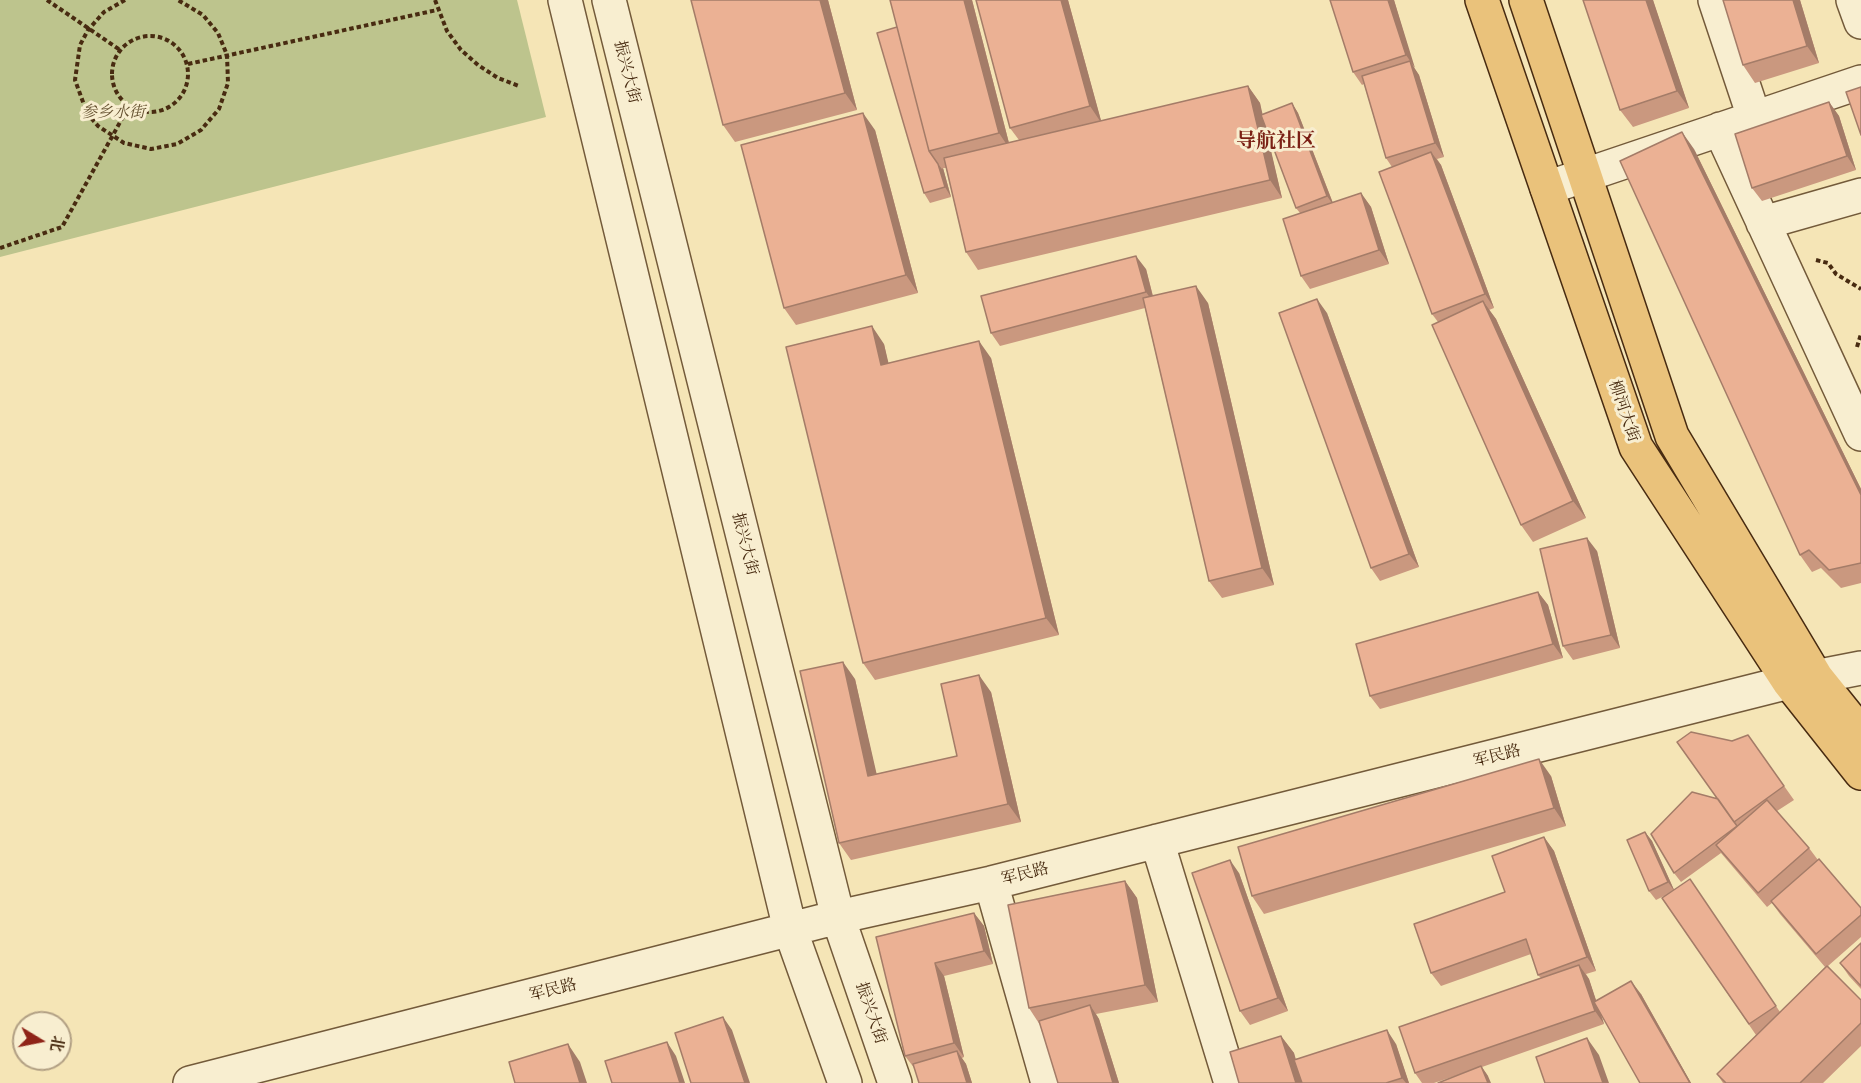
<!DOCTYPE html>
<meta charset="utf-8">
<style>
body{margin:0}
#map{position:relative;width:1861px;height:1083px;overflow:hidden;background:#f5e5b6;font-family:"Libre Caslon Text","Noto Serif SC",serif}
canvas{display:block}
.north{position:absolute;left:12px;top:1011px;width:60px;height:60px;box-sizing:border-box;background:#f8eed0;border:2px solid #b2a084;border-radius:50%;rotate:100deg;font-size:16px;font-weight:700;line-height:24px;text-align:center;color:#482b11}
.north::after{content:'';display:block;margin:auto;width:21px;height:27px;background:#8f2418;clip-path:polygon(50% 0,100% 100%,50% 72%,0 100%)}
</style>
<div id="map">
<canvas width="1861" height="1083"></canvas>
<div class="north">北</div>
</div>
<script>
const c = document.querySelector('canvas').getContext('2d');
c.lineJoin = 'round';
function fill(path, color) { c.fillStyle = color; c.fill(path, 'evenodd'); }
const poly = rows => new Path2D(rows.map(r => 'M' + r).join(''));
function stroke(path, color, width, dash) { c.strokeStyle = color; c.lineWidth = width; c.lineCap = dash ? 'butt' : 'round'; c.setLineDash(dash || []); c.stroke(path); }
function label(font, color, halo, rows, align = 'center') {
  c.font = font + ' "Libre Caslon Text","Noto Serif SC",serif'; c.lineWidth = 6; c.setLineDash([]); c.textBaseline = 'middle'; c.strokeStyle = halo; c.fillStyle = color; for (const [text, x, y, turn = 0] of rows) {
    c.save(); c.translate(x, y); c.rotate((+turn || 0) * Math.PI / 180); c.textAlign = isNaN(turn) ? turn : align; if (halo) c.strokeText(text, 0, 0); c.fillText(text, 0, 0); c.restore();
  }
}
const green = poly([
 [0,0,517,0,546,117,0,257]
]);
const path = poly([
 [47,0,120,50],
 [125,0,104,12,88,30,80,45,75,80,87,113,98,126,124,143,151,149,177,144,201,130,219,109,228,83,227,55,218,33,203,15,178,0],
 [435,0,447,31,461,50,478,65,498,78,519,86],
 '112 74a38 38 0 1 1 76 0a38 38 0 1 1-76 0Z',
 [188,64,437,10],
 [0,248,62,227,129,106],
 [1816,260,1828,263,1836,274,1861,289],
 [1857,347,1861,334]
]);
const minor = poly([
 [565,0,790,929,845,1083],
 [609,0,838,917,895,1083],
 [1715,0,1754,117],
 [1853,0,1861,22],
 [1720,129,1861,434],
 [1547,188,1861,82],
 [1763,223,1861,195],
 [1157,841,1231,1083],
 [991,883,1048,1083],
 [190,1083,838,917,991,883,1789,682,1861,668]
]);
const major = poly([
 [1482,0,1636,447,1789,682,1861,773],
 [1526,0,1672,436,1816,677,1861,733]
]);
const wall = poly([
 [828,0,857,110,735,142,723,125],
 [890,0,972,0,1009,143,1019,140,1010,128,976,0,1068,0,1101,121,1248,86,1260,103,1262,115,1292,103,1298,113,1333,203,1361,193,1371,207,1389,264,1310,289,1301,276,1300,213,1296,208,1264,123,1282,198,978,270,966,252,946,168,943,168,951,197,930,203,924,193,897,27],
 [1394,0,1414,68,1419,75,1444,157,1437,159,1441,165,1494,308,1489,310,1496,319,1586,518,1533,542,1521,525,1438,322,1432,314,1392,167,1386,158,1364,84,1362,85,1353,72],
 [1653,0,1689,108,1633,127,1620,110],
 [1723,0,1800,0,1819,63,1755,83,1743,65],
 [1829,102,1839,116,1856,170,1762,201,1752,188],
 [875,130,918,293,796,325,784,308],
 [1694,149,1861,489,1861,583,1841,588,1821,568,1812,572,1800,555],
 [1146,269,1153,296,1208,303,1274,585,1222,598,1209,581,1145,308,1000,346,991,333],
 [1327,313,1419,567,1380,581,1371,568],
 [884,344,888,363,991,358,1059,635,875,680,863,663],
 [1597,551,1620,648,1573,660,1563,646],
 [1538,592,1548,605,1563,658,1380,709,1370,696],
 [855,679,876,774,957,756,991,692,1021,822,851,860,839,843],
 [1748,735,1794,800,1777,811,1809,848,1818,860,1861,908,1861,937,1828,966,1861,1000,1861,1046,1823,1083,1723,1083,1717,1074,1756,1035,1662,898,1664,896,1656,900,1649,891,1645,832,1652,841,1674,890,1690,879,1780,1012,1825,967,1780,914,1772,903,1767,907,1721,853,1681,882,1674,873,1717,799,1732,741],
 [1551,776,1566,826,1264,914,1252,896],
 [1544,837,1554,851,1596,971,1586,974,1589,979,1596,1001,1641,994,1691,1083,1640,1083,1601,1014,1604,1024,1482,1067,1488,1076,1473,1070,1434,1083,1422,1083,1415,1073,1541,978,1538,975,1531,954,1441,986,1431,973,1505,892],
 [1239,873,1288,1011,1250,1025,1240,1011],
 [1125,881,1137,898,1158,1002,1096,1014,1099,1019,1119,1083,1058,1083,1040,1025,1029,1008],
 [974,913,984,926,993,964,944,976,964,1057,962,1058,966,1064,972,1083,919,1083,915,1069,905,1056,876,937],
 [1861,943,1861,989,1849,976,1840,963],
 [1281,1036,1294,1053,1295,1059,1396,1044,1409,1083,1239,1083]
]);
const shadedWall = poly([
 [820,0,828,0,857,110,845,93],
 [964,0,972,0,1011,151,999,133],
 [1061,0,1068,0,1102,124,1090,106],
 [1388,0,1394,0,1415,68,1406,55],
 [1646,0,1653,0,1689,108,1677,91],
 [1793,0,1800,0,1819,63,1807,46],
 [1410,61,1419,75,1444,157,1435,143],
 [1248,86,1260,103,1282,198,1270,180],
 [1829,102,1839,116,1856,170,1847,156],
 [1292,103,1298,113,1334,206,1327,196],
 [863,113,875,130,918,293,906,275],
 [1682,132,1694,149,1861,489,1861,496],
 [1431,152,1441,165,1494,308,1485,294],
 [938,164,942,169,943,168,951,197,945,187],
 [1361,193,1371,207,1389,264,1379,250],
 [1136,256,1146,269,1155,305,1146,292],
 [1196,286,1208,303,1274,585,1262,568],
 [1317,299,1327,313,1419,567,1409,554],
 [1483,301,1496,319,1586,518,1573,501],
 [872,326,884,344,893,382,881,365],
 [979,341,991,358,1059,635,1046,618],
 [1587,538,1597,551,1620,648,1611,635],
 [1538,592,1548,605,1563,658,1553,644],
 [843,662,855,679,881,793,868,776],
 [979,675,991,692,1021,822,1008,804],
 [1539,759,1551,776,1566,826,1554,808],
 [1645,832,1652,841,1675,892,1668,882],
 [1544,837,1554,851,1596,971,1587,957],
 [1230,860,1239,873,1288,1011,1278,998],
 [1125,881,1137,898,1158,1002,1145,985],
 [974,913,984,926,993,964,984,951],
 [935,963,944,976,964,1057,954,1043],
 [1579,965,1589,979,1604,1024,1595,1011],
 [1631,981,1641,994,1691,1083,1690,1083],
 [1090,1005,1099,1019,1119,1083,1113,1083],
 [723,1017,732,1030,750,1083,745,1083],
 [1387,1030,1396,1044,1409,1083,1406,1083,1402,1078],
 [1281,1036,1294,1053,1303,1083,1296,1083],
 [1587,1038,1599,1055,1609,1083,1603,1083],
 [667,1042,676,1056,685,1083,680,1083],
 [568,1044,580,1062,587,1083,580,1083],
 [957,1051,966,1064,972,1083,967,1083],
 [1481,1066,1488,1076,1491,1083,1488,1083]
]);
const building = poly([
 [691,0,820,0,845,93,723,125,691,0],
 [890,0,964,0,999,133,929,151,890,0],
 [976,0,1061,0,1090,106,1010,128,976,0],
 [1330,0,1388,0,1406,55,1353,72,1330,0],
 [1583,0,1646,0,1677,91,1620,110,1583,0],
 [1723,0,1793,0,1807,46,1743,65,1723,0],
 [897,27,929,151,938,164,945,187,924,193,877,33,897,27],
 [1410,61,1435,143,1386,158,1362,76,1410,61],
 [1248,86,1270,180,966,252,944,158,1248,86],
 [1861,87,1861,135,1846,92,1861,87],
 [1829,102,1847,156,1752,188,1735,134,1829,102],
 [1292,103,1327,196,1296,208,1261,115,1292,103],
 [863,113,906,275,784,308,741,145,863,113],
 [1682,132,1861,495,1861,563,1829,570,1809,550,1800,555,1620,161,1682,132],
 [1431,152,1485,294,1432,314,1379,172,1431,152],
 [1361,193,1379,250,1301,276,1283,219,1361,193],
 [1136,256,1146,292,991,333,981,296,1136,256],
 [1196,286,1262,568,1209,581,1143,298,1196,286],
 [1317,299,1409,554,1371,568,1279,313,1317,299],
 [1483,301,1573,501,1521,525,1432,325,1483,301],
 [872,326,881,365,979,341,1046,618,863,663,786,347,872,326],
 [1587,538,1611,635,1563,646,1540,549,1587,538],
 [1538,592,1553,644,1370,696,1356,644,1538,592],
 [843,662,868,776,957,756,941,684,979,675,1008,804,839,843,800,671,843,662],
 [1691,732,1732,741,1748,735,1784,786,1734,822,1677,742,1691,732],
 [1539,759,1554,808,1252,896,1238,847,1539,759],
 [1692,792,1718,799,1737,826,1674,873,1651,834,1692,792],
 [1767,800,1809,848,1758,893,1716,845,1767,800],
 [1645,832,1668,882,1649,891,1627,840,1645,832],
 [1544,837,1587,957,1538,975,1526,939,1431,973,1414,924,1505,892,1492,856,1544,837],
 [1819,859,1861,908,1861,915,1816,954,1771,901,1819,859],
 [1230,860,1278,998,1240,1011,1192,873,1230,860],
 [1690,879,1776,1006,1749,1024,1662,898,1690,879],
 [1125,881,1145,985,1029,1008,1008,905,1125,881],
 [974,913,984,951,935,963,954,1043,905,1056,876,937,974,913],
 [1861,943,1861,986,1840,963,1861,943],
 [1579,965,1595,1011,1415,1073,1399,1027,1579,965],
 [1827,966,1861,1000,1861,1023,1800,1083,1726,1083,1717,1074,1827,966],
 [1631,981,1690,1083,1640,1083,1594,1002,1631,981],
 [1090,1005,1113,1083,1058,1083,1039,1021,1090,1005],
 [723,1017,745,1083,691,1083,675,1033,723,1017],
 [1387,1030,1402,1078,1386,1083,1302,1083,1294,1060,1387,1030],
 [1281,1036,1296,1083,1239,1083,1230,1052,1281,1036],
 [1587,1038,1603,1083,1545,1083,1536,1057,1587,1038],
 [667,1042,680,1083,612,1083,605,1061,667,1042],
 [568,1044,580,1083,515,1083,509,1062,568,1044],
 [957,1051,967,1083,919,1083,913,1064,957,1051],
 [1481,1066,1488,1083,1438,1083,1481,1066]
]);
const streetNames = [
 ["振兴大街",627,72,76],
 ["柳河大街",1624,411,71],
 ["振兴大街",745,544,76],
 ["军民路",1497,756,-14],
 ["军民路",1025,874,-14],
 ["军民路",553,990,-14],
 ["振兴大街",871,1013,71]
];
const parkNames = [
 ["参乡水街",113,112]
];
const quarterNames = [
 ["导航社区",1276,141]
];
fill(green, '#bdc48d');
stroke(minor, '#735a3a', 36);
stroke(major, '#482b11', 36);
stroke(path, '#482b11', 4, [4.5, 3]);
stroke(minor, '#f8eed0', 33);
stroke(major, '#eac27b', 33);
fill(wall, '#ca987f');
fill(shadedWall, '#a47c68');
fill(building, '#ebb194');
stroke(building, '#a47c68', 1.5);
label('16px', '#482b11', '#f8eed0', streetNames);
label('italic 16px', '#655130', '#f8eed0', parkNames);
label('bold 20px', '#7a1f14', '#f8eed0', quarterNames);
</script>
